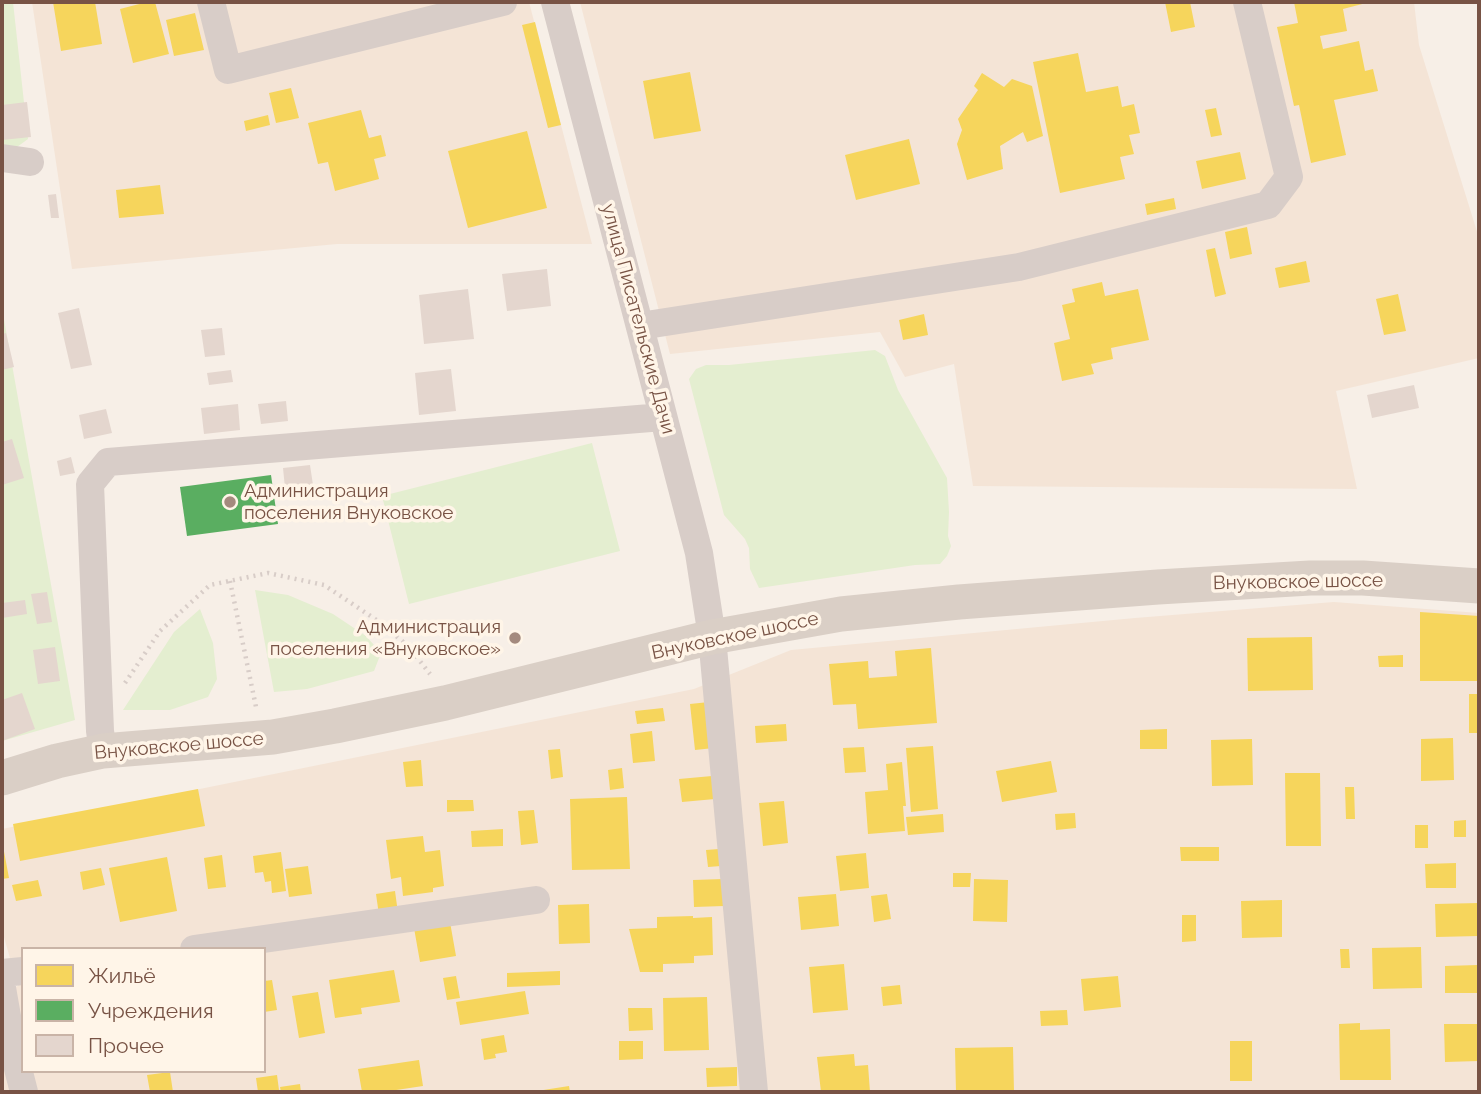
<!DOCTYPE html>
<meta charset="utf-8">
<style>
body{margin:0}
#map{position:relative;width:1481px;height:1094px;overflow:hidden;background:#f7efe7;font-family:Raleway,sans-serif}
canvas{display:block}
.frame{position:absolute;inset:0;border:4px solid #785345;pointer-events:none}
.legend{position:absolute;left:21px;top:947px;width:245px;height:126px;box-sizing:border-box;background:#fff5e8;border:2px solid #c9b4a7;margin:0;padding:9px 12px;list-style:none;font-size:21px;color:#785345}
.legend li{display:flex;align-items:center;gap:14px;height:35px}
.legend b{width:35px;border:2px solid #c9b4a7}
</style>
<div id="map">
<canvas width="1481" height="1094"></canvas>
<div class="frame"></div>
<ul class="legend">
<li><b style="height:19px;background:#f6d55c"></b>Жильё</li>
<li><b style="height:19px;background:#5aae61"></b>Учреждения</li>
<li><b style="height:19px;background:#e4d6ce"></b>Прочее</li>
</ul>
</div>
<script>
const c = document.querySelector('canvas').getContext('2d');
c.lineJoin = 'round';
function fill(path, color) { c.fillStyle = color; c.fill(path, 'evenodd'); }
const poly = rows => new Path2D(rows.map(r => 'M' + r).join(''));
function stroke(path, color, width, dash) { c.strokeStyle = color; c.lineWidth = width; c.lineCap = dash ? 'butt' : 'round'; c.setLineDash(dash || []); c.stroke(path); }
function label(font, color, halo, rows, align = 'center') {
  c.font = font + ' Raleway,sans-serif'; c.lineWidth = 7; c.setLineDash([]); c.textBaseline = 'middle'; c.strokeStyle = halo; c.fillStyle = color; for (const [text, x, y, turn = 0] of rows) {
    c.save(); c.translate(x, y); c.rotate((+turn || 0) * Math.PI / 180); c.textAlign = isNaN(turn) ? turn : align; if (halo) c.strokeText(text, 0, 0); c.fillText(text, 0, 0); c.restore();
  }
}
const residential = poly([
 [32,2,529,2,592,244,337,244,72,269],
 [580,2,1414,2,1419,45,1479,238,1479,358,1336,391,1357,489,973,486,954,364,905,377,880,332,670,354],
 [1334,602,1479,613,1479,1092,2,1092,2,990,18,986,2,930,2,829,694,689,791,650,1135,618],
 [23,949,264,949,264,1071,23,1071]
]);
const green = poly([
 [2,2,13,2,28,139,2,158],
 [2,308,75,720,2,741],
 [875,350,885,356,898,390,947,478,949,512,948,536,951,546,947,556,940,564,915,565,759,588,750,569,749,548,745,539,724,515,689,379,696,369,706,365,729,365],
 [592,443,620,551,409,604,382,496],
 [255,590,288,595,333,614,366,636,381,653,374,671,307,689,274,692],
 [200,609,213,643,217,679,208,697,170,710,123,710,174,632]
]);
const homes = poly([
 [53,2,95,2,102,44,61,51],
 [147,2,155,2,169,54,133,63,120,9],
 [1165,2,1190,2,1195,27,1171,32],
 [1294,2,1370,2,1343,9,1347,31,1320,36,1323,49,1359,41,1365,71,1373,69,1378,91,1334,100,1346,155,1311,163,1299,105,1294,106,1277,27,1298,23],
 [195,13,204,50,174,56,166,20],
 [535,22,561,125,548,128,522,25],
 [1078,53,1086,92,1118,86,1122,107,1134,104,1140,133,1129,135,1134,154,1120,157,1125,179,1060,193,1033,62],
 [690,72,701,131,654,139,643,81],
 [982,73,1004,87,1012,79,1032,86,1043,136,1027,142,1023,132,1000,146,1003,169,967,180,957,144,962,130,958,119,978,90,974,86],
 [291,88,299,118,276,123,269,93],
 [1216,108,1222,135,1211,137,1205,110],
 [361,110,369,138,381,135,386,156,374,159,379,179,335,191,328,162,318,164,308,123],
 [268,115,270,125,246,131,244,121],
 [527,131,547,208,468,228,448,151],
 [909,139,920,184,856,200,845,155],
 [1240,152,1246,179,1202,189,1196,161],
 [160,185,164,214,119,218,116,190],
 [1174,198,1176,209,1147,215,1145,204],
 [1247,227,1252,254,1230,259,1225,232],
 [1215,248,1226,294,1215,297,1206,250],
 [1306,261,1310,282,1279,288,1275,268],
 [1102,282,1105,296,1138,289,1149,340,1111,348,1113,359,1091,364,1094,374,1062,381,1054,343,1070,339,1062,305,1075,302,1072,289],
 [1398,294,1406,331,1384,335,1376,299],
 [924,314,928,335,903,340,899,320],
 [1420,612,1479,616,1479,681,1420,681],
 [1312,637,1313,690,1248,691,1247,638],
 [931,648,937,723,858,729,856,704,833,705,829,664,868,661,869,678,897,676,895,651],
 [1403,655,1403,667,1379,667,1378,656],
 [1469,694,1479,694,1479,733,1469,733],
 [709,702,714,748,695,750,690,704],
 [663,708,665,721,637,724,635,711],
 [786,724,787,741,756,743,755,726],
 [1167,729,1167,749,1140,749,1140,730],
 [652,731,655,761,633,763,630,734],
 [1453,738,1454,780,1421,781,1421,739],
 [1252,739,1253,785,1212,786,1211,740],
 [933,746,938,809,911,812,906,748],
 [864,747,866,772,845,773,843,748],
 [560,749,563,777,551,779,548,750],
 [421,760,423,786,406,787,403,762],
 [1051,761,1057,792,1002,802,996,771],
 [902,762,906,806,903,806,905,831,868,834,865,792,888,790,886,764],
 [622,768,624,788,610,790,608,770],
 [1285,773,1320,773,1321,846,1286,846],
 [712,776,715,799,682,802,679,779],
 [1345,787,1354,787,1355,819,1346,819],
 [198,789,205,826,20,861,13,824],
 [627,797,630,869,572,870,570,799],
 [447,800,473,800,474,811,447,812],
 [784,801,788,843,763,846,759,803],
 [534,810,538,843,521,845,518,811],
 [1075,813,1076,828,1056,830,1055,814],
 [943,814,944,832,908,835,906,817],
 [1466,820,1466,837,1454,837,1454,821],
 [1415,825,1428,825,1428,848,1415,848],
 [503,829,503,846,472,847,471,831],
 [423,836,425,852,440,850,444,886,433,888,433,892,403,896,401,877,391,879,386,840],
 [2,846,3,846,9,878,2,879],
 [1180,847,1219,847,1219,861,1181,861],
 [719,849,721,866,708,867,706,850],
 [281,852,286,891,272,893,271,881,265,882,263,872,255,873,253,856],
 [866,853,869,888,840,891,836,856],
 [222,855,226,887,208,889,204,858],
 [167,857,177,911,120,922,109,868],
 [1456,863,1456,888,1426,888,1425,864],
 [308,866,312,894,289,897,285,869],
 [101,868,105,885,83,890,80,872],
 [953,873,971,873,970,887,953,887],
 [723,879,724,906,694,907,693,880],
 [974,879,1008,880,1007,922,973,921],
 [38,880,42,896,16,901,12,885],
 [395,891,398,913,379,915,376,894],
 [836,894,839,926,801,930,798,897],
 [887,894,891,919,874,922,871,896],
 [1282,900,1282,937,1242,938,1241,901],
 [1479,903,1479,936,1436,937,1435,904],
 [589,904,590,943,559,944,558,905],
 [1182,915,1196,915,1196,941,1182,942],
 [693,916,693,918,712,917,713,955,694,956,694,963,663,964,663,972,640,972,629,929,657,928,657,917],
 [450,922,456,956,420,962,414,928],
 [1421,947,1422,988,1373,989,1372,948],
 [1340,949,1349,949,1350,968,1341,968],
 [844,964,848,1010,813,1013,809,967],
 [1478,965,1478,993,1445,993,1445,966],
 [394,970,400,1002,361,1008,362,1014,335,1018,329,980],
 [560,971,560,985,507,987,507,973],
 [456,976,460,998,447,1000,443,978],
 [1118,976,1121,1007,1084,1011,1081,979],
 [272,980,277,1010,264,1012,264,981],
 [900,985,902,1004,883,1006,881,987],
 [525,991,529,1014,460,1025,456,1002],
 [318,992,325,1033,299,1038,292,996],
 [707,997,709,1050,664,1051,663,998],
 [628,1008,652,1008,653,1030,629,1031],
 [1067,1010,1068,1025,1041,1026,1040,1011],
 [1360,1023,1360,1030,1390,1029,1391,1080,1340,1080,1339,1024],
 [1444,1024,1479,1024,1479,1061,1445,1062],
 [504,1035,507,1052,495,1054,496,1058,484,1060,481,1039],
 [619,1041,643,1041,643,1059,619,1060],
 [1230,1041,1252,1041,1252,1081,1230,1081],
 [1013,1047,1014,1092,956,1092,955,1048],
 [854,1054,855,1066,868,1065,870,1092,821,1092,817,1057],
 [419,1060,423,1086,383,1092,362,1092,358,1069],
 [737,1067,737,1086,707,1087,706,1068],
 [170,1072,173,1092,150,1092,147,1075],
 [277,1075,279,1090,258,1092,256,1078],
 [300,1084,301,1092,281,1092,280,1087],
 [569,1086,570,1092,537,1092,537,1091]
]);
const public = poly([
 [271,475,278,524,187,536,180,487]
]);
const building = poly([
 [27,102,31,137,2,140,2,105],
 [56,194,59,218,51,218,48,195],
 [547,269,551,306,507,311,502,274],
 [468,289,474,339,424,344,419,295],
 [79,308,92,365,71,369,58,313],
 [222,328,225,355,205,357,201,330],
 [6,333,14,367,2,370,2,334],
 [451,369,456,411,419,415,415,373],
 [231,370,233,382,209,385,207,373],
 [1414,385,1419,408,1372,418,1367,395],
 [286,401,288,421,261,424,258,404],
 [238,404,240,430,204,434,201,408],
 [106,409,112,433,84,439,79,415],
 [12,439,24,478,2,485,2,442],
 [71,457,75,473,60,476,57,461],
 [310,465,313,485,285,488,283,468],
 [47,592,52,622,37,624,31,594],
 [25,600,27,614,2,618,2,603],
 [55,647,60,681,38,684,33,650],
 [22,693,35,729,2,741,2,700]
]);
const path = poly([
 [230,581,256,707],
 [125,683,160,631,210,585,268,573,324,585,381,623,409,647,430,674]
]);
const minor = poly([
 [211,2,228,70,503,2],
 [555,2,699,553,712,637,754,1092],
 [2,158,30,162],
 [640,326,1019,267,1268,205,1289,177,1247,2],
 [103,751,100,731,90,484,108,462,663,417],
 [194,949,536,900],
 [2,973,23,971],
 [2,988,12,1045,24,1092]
]);
const major = poly([
 [2,778,57,761,103,751,273,737,335,726,445,703,712,637,841,614,959,602,1158,587,1310,578,1363,578,1479,586]
]);
const markers = [
 [230,502,7,"#a48a7e"],
 [515,638,7,"#a48a7e"]
];
const streetNames = [
 ["улица Писательские Дачи",638,319,75],
 ["Внуковское шоссе",1298,582,-1],
 ["Внуковское шоссе",735,636,-12],
 ["Внуковское шоссе",179,746,-5]
];
const poiNames = [
 ["Администрация",244,491],
 ["поселения Внуковское",244,513],
 ["Администрация",501,627,"right"],
 ["поселения «Внуковское»",501,649,"right"]
];
fill(residential, '#f4e4d6');
fill(green, '#e4eed0');
fill(homes, '#f6d55c');
fill(public, '#5aae61');
fill(building, '#e4d6ce');
stroke(path, '#d8cdc8', 4.5, [2, 5]);
stroke(minor, '#d8cdc8', 28);
stroke(major, '#dacfc6', 35);
for (const [x, y, r, color] of markers) { const dot = new Path2D(); dot.arc(x, y, r, 0, 2 * Math.PI); c.fillStyle = color; c.fill(dot); stroke(dot, '#fff5e8', 2.5); }
label('19px', '#785345', '#fff5e8', streetNames);
label('19px', '#785345', '#fff5e8', poiNames, 'left');
</script>
